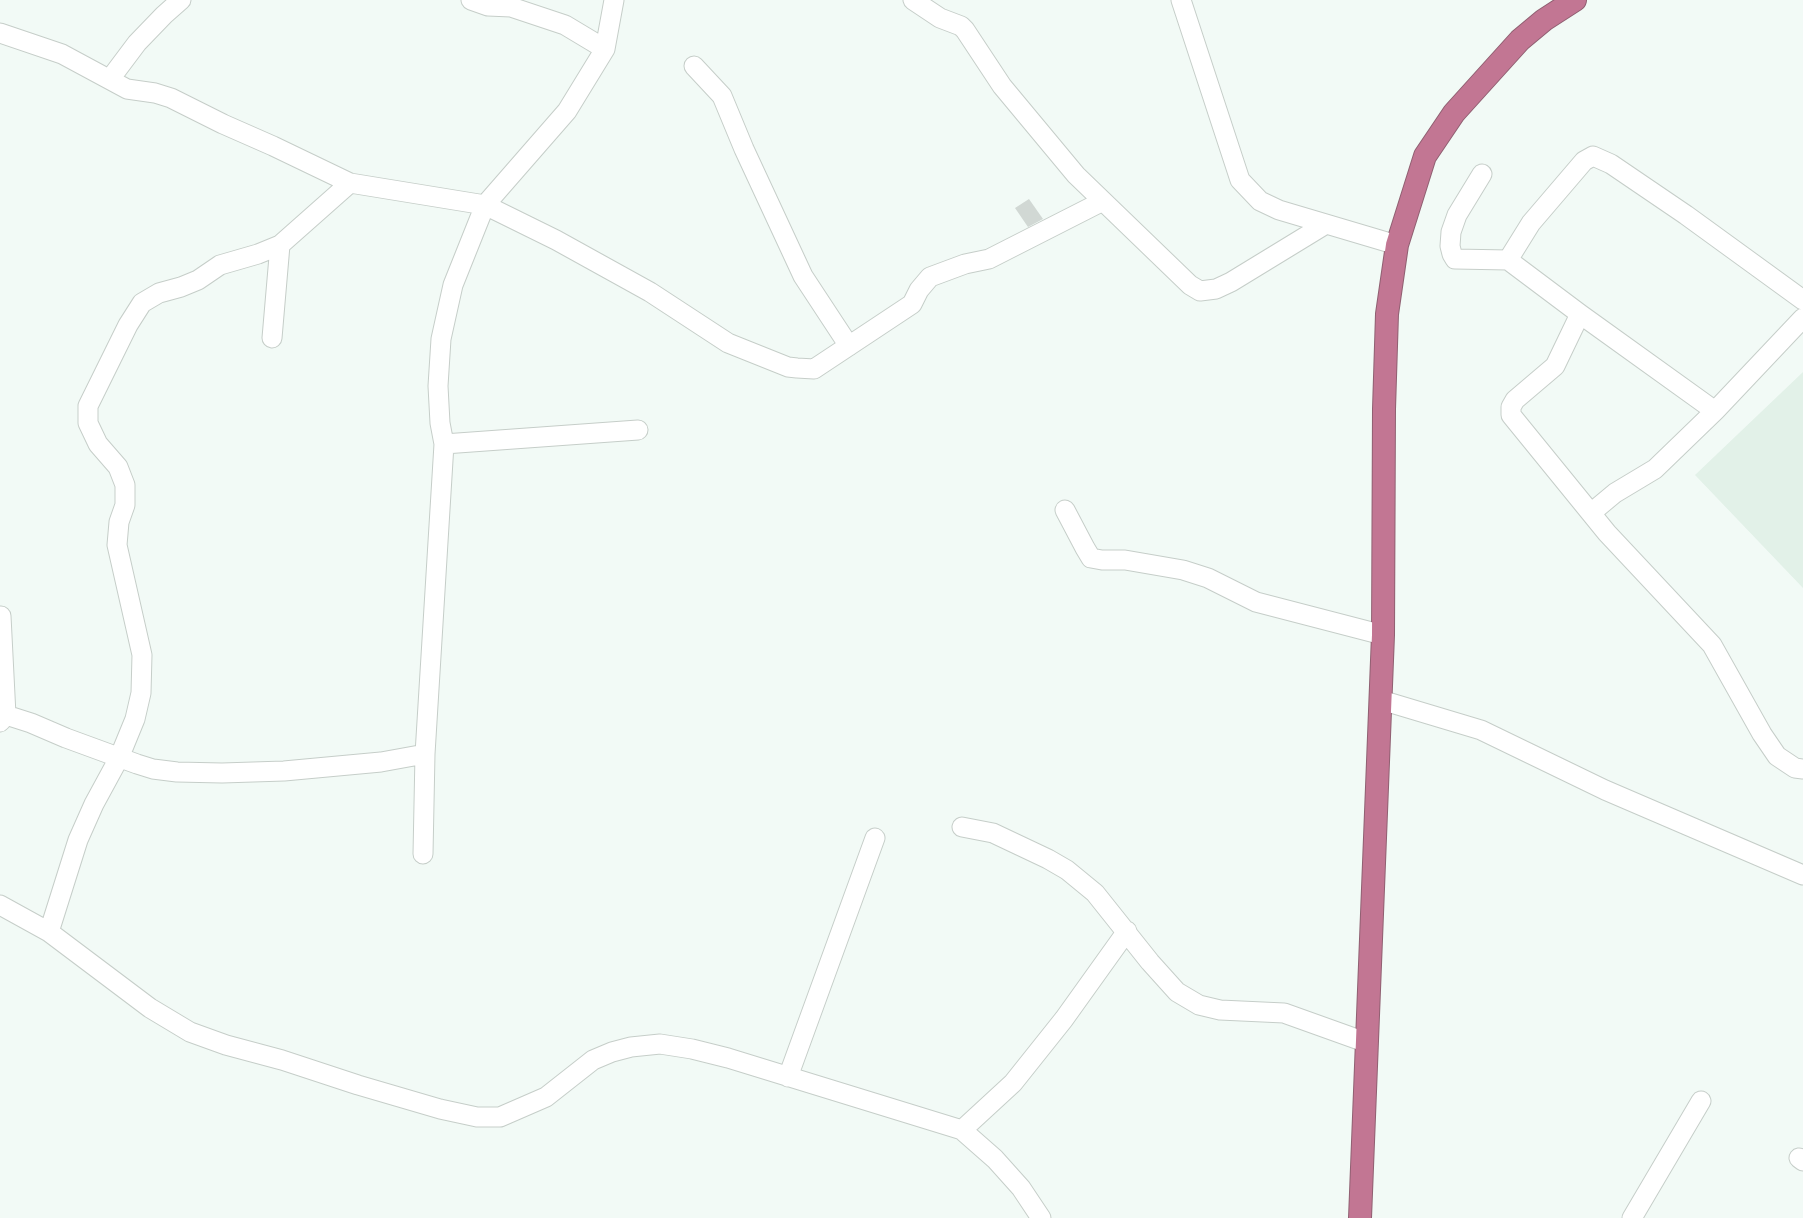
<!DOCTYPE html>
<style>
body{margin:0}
canvas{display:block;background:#f2faf6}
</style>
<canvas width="1803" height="1218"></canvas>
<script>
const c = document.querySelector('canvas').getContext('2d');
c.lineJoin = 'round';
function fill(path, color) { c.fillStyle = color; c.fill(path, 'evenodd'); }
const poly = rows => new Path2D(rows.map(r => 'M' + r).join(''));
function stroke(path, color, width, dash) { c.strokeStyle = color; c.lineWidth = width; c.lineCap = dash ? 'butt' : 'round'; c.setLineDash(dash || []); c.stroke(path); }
const built = poly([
 [1803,372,1803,588,1695,475]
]);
const building = poly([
 [1029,199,1043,219,1028,227,1015,208]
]);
const minor = poly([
 [471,0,488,6,511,7,565,25,605,49],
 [913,0,940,18,961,26,965,30,1002,86,1076,175,1190,285,1200,291,1216,289,1231,282,1326,224],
 [1181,0,1240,180,1260,201,1279,210,1397,245],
 [0,33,62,54,127,89,155,93,171,98,223,124,273,146,350,183,485,205,556,240,650,292,728,343,788,367,797,368,814,369,912,304,919,290,930,277,965,264,989,259,1103,201],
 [694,66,722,96,744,149,803,276,849,346],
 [110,79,137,43,164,15,181,0],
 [1482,174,1457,215,1451,232,1450,246,1452,254,1455,259,1508,260],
 [1803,300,1686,215,1611,164,1593,156,1584,161,1531,223,1508,260,1580,314,1715,411,1803,318],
 [1580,314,1555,366,1515,400,1511,407,1511,415,1607,533,1712,645,1762,734,1777,756,1795,768,1803,769],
 [272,338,280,245],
 [444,444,638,430],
 [1065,510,1085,548,1091,558,1102,560,1125,560,1183,570,1208,578,1256,602,1383,635],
 [1591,513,1615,493,1655,469,1715,411],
 [1381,700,1481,730,1605,790,1803,875],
 [6,715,31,723,66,738,137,764,153,769,177,772,222,773,284,771,381,762,425,754],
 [0,722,6,715,1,616],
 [962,827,993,833,1048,859,1067,870,1095,893,1150,962,1177,992,1199,1005,1220,1010,1284,1013,1365,1042],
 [423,854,425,754,444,444,440,423,438,386,441,339,453,285,485,205,567,111,605,49,614,0],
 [0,905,49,932,150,1008,190,1032,226,1045,282,1060,358,1085,440,1109,477,1117,500,1117,546,1097,593,1060,612,1052,631,1047,660,1044,692,1049,728,1058,962,1130,995,1159,1021,1188,1041,1218],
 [49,932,78,840,94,804,119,758,135,719,141,693,142,655,117,545,119,522,125,505,125,485,118,467,98,444,88,423,88,406,128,325,142,303,159,293,181,287,198,280,220,265,258,254,280,245,350,183],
 [788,1077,875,838],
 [962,1130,1013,1083,1064,1019,1127,931],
 [1799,1158,1803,1161],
 [1632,1218,1701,1101]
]);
const highway = poly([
 [1360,1218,1383,635,1384,409,1387,314,1397,245,1425,156,1454,113,1520,40,1544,20,1575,0]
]);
fill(built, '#e2f1e8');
fill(building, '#d1d8d4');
stroke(minor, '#c6cec9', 21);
stroke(highway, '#906072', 24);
stroke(minor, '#fff', 19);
stroke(highway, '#c27693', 22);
</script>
